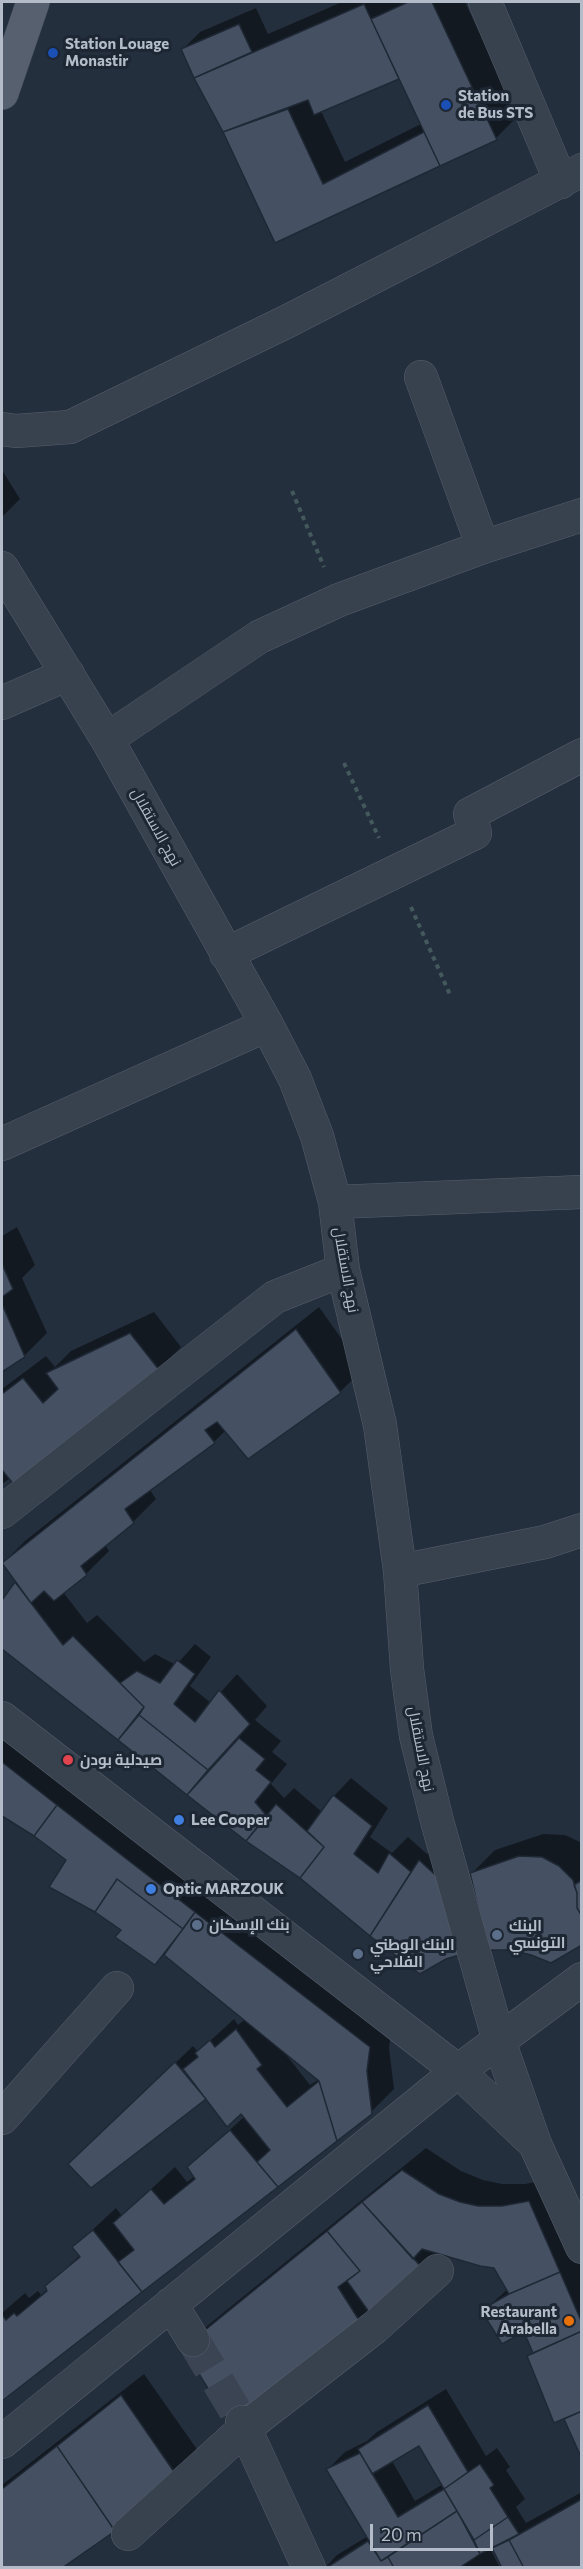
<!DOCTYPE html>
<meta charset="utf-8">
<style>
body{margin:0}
#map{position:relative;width:583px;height:2569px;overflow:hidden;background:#242f3e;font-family:Commissioner,sans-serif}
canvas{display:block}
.frame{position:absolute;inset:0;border:3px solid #b4bcc9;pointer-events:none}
.scale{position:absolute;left:370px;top:2524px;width:123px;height:27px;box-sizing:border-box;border:3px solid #b4bcc9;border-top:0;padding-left:8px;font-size:18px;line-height:21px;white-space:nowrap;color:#b4bcc9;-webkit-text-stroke:4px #1d2633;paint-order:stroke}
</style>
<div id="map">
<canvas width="583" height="2569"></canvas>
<div class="frame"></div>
<div class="scale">20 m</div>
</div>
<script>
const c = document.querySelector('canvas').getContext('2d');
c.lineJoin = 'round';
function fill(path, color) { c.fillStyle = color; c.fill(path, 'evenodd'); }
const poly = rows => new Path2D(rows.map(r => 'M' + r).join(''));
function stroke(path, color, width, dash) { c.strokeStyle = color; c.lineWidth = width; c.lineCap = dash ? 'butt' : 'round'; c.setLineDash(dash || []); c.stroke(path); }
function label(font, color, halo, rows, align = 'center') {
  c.font = font + ' Commissioner,Cairo,sans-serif'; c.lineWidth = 6; c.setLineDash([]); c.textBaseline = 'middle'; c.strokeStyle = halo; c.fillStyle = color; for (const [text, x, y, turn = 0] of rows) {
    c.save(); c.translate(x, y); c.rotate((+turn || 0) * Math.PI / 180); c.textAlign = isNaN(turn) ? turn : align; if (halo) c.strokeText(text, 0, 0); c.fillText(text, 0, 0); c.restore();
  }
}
const shadow = poly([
 [342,2,465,2,518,116,496,138,276,241,183,49,200,32,256,8,268,34],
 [400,77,421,124,345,162,321,111],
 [2,470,20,499,2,517,3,514,2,511],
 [17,1227,35,1265,22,1278,47,1333,24,1356,2,1370,2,1236],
 [319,1307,363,1369,340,1392,248,1457,226,1430,214,1442,150,1490,156,1499,133,1522,105,1545,109,1551,86,1574,63,1592,87,1623,97,1615,144,1662,155,1654,176,1665,195,1644,211,1657,190,1686,211,1703,237,1674,267,1706,255,1720,281,1741,272,1752,287,1764,271,1784,284,1798,294,1788,322,1812,334,1796,351,1778,388,1808,370,1837,392,1853,408,1837,427,1854,437,1844,445,1958,420,1972,301,1877,247,1840,2,1647,2,1603,17,1582,2,1564,25,1541],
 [154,1312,181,1347,159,1369,2,1484,2,1389,46,1356,55,1367,71,1351],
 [2,1722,392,2024,389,2048,394,2089,371,2112,2,2399,2,2313,25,2293,29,2298,38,2291,41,2295,48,2289,47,2286,80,2255,74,2247,116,2208,122,2216,175,2167,187,2182,195,2176,189,2167,245,2116,241,2112,207,2097,88,2147,193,2046,198,2052,234,2019,238,2025,245,2019,164,1954,155,1963,123,1930,69,1860,2,1814],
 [284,2052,319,2079,310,2085],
 [543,1834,565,1835,582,1843,582,1943,472,1873,495,1850],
 [426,2148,461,2171,483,2180,502,2184,525,2184,552,2179,582,2266,582,2456,564,2417,529,2357,534,2352,525,2330,483,2311,508,2289,495,2266,441,2253,361,2324,185,2349,207,2326],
 [144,2374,201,2455,59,2568,2,2568,2,2485],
 [446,2389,486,2456,497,2448,510,2467,506,2470,525,2499,516,2507,526,2523,582,2492,582,2568,494,2549,499,2544,490,2548,500,2568,325,2568,337,2555,368,2536,328,2469,345,2452,367,2441,377,2432],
 [420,2444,443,2484,415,2501,392,2461]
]);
const building = poly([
 [408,2,432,2,497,140,440,166,371,19,408,2],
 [364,4,399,79,314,115,308,100,223,132,194,78,364,4],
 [239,24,252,52,194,78,181,49,239,24],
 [288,109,323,184,424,132,440,166,275,243,223,132,288,109],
 [2,1264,13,1289,2,1297,2,1264],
 [2,1304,25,1357,2,1372,2,1304],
 [296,1329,341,1393,248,1459,217,1422,205,1430,215,1443,125,1509,134,1523,81,1566,87,1575,54,1601,44,1591,31,1603,2,1563,296,1329],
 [130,1333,160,1371,15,1486,2,1470,2,1394,23,1378,43,1403,58,1389,46,1373,130,1333],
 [15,1582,63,1645,73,1636,144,1707,118,1740,2,1649,2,1600,15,1582],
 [177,1660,195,1674,174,1704,195,1722,219,1690,250,1724,208,1770,139,1715,144,1707,120,1683,137,1671,160,1683,177,1660],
 [139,1715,208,1770,187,1795,118,1740,139,1715],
 [239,1738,265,1759,256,1770,271,1782,255,1802,267,1816,246,1841,187,1795,239,1738],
 [2,1762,57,1805,34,1836,2,1816,2,1762],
 [333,1795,372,1826,354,1854,378,1873,389,1853,411,1872,370,1936,300,1878,324,1847,307,1831,333,1795],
 [276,1804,324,1847,300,1878,246,1841,276,1804],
 [57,1805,195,1912,183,1929,117,1879,95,1912,49,1887,66,1860,34,1836,57,1805],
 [519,1856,542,1857,559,1866,573,1880,577,1893,577,1908,582,1916,582,1945,551,1963,531,1955,510,1950,488,1950,470,1873,519,1856],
 [419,1860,444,1883,466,1953,446,1959,420,1974,370,1936,419,1860],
 [117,1879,183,1929,155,1965,115,1937,121,1930,95,1912,117,1879],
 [582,1880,582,1916,577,1908,577,1893,574,1885,582,1880],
 [195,1912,370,2047,367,2071,372,2114,337,2141,319,2081,164,1955,195,1912],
 [236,2029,262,2065,257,2069,287,2107,319,2081,337,2141,278,2187,257,2162,270,2150,241,2114,227,2127,183,2069,198,2057,195,2053,210,2040,215,2047,236,2029],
 [175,2062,206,2099,91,2188,68,2164,175,2062],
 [230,2130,278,2187,142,2292,118,2262,134,2250,113,2223,151,2189,164,2204,195,2179,187,2167,230,2130],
 [402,2170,439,2194,460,2202,478,2206,502,2206,529,2201,560,2272,509,2294,494,2268,480,2266,422,2249,413,2259,362,2202,402,2170],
 [362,2202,425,2271,374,2319,347,2281,360,2271,327,2231,362,2202],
 [93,2230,142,2292,2,2401,2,2315,6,2320,14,2313,17,2316,47,2291,45,2286,80,2257,72,2247,93,2230],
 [327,2231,360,2271,338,2287,362,2325,233,2429,183,2348,327,2231],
 [560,2272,582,2323,582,2331,533,2353,524,2332,502,2344,481,2310,509,2294,560,2272],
 [582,2331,582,2411,554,2423,527,2356,582,2331],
 [121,2395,179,2479,115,2531,57,2446,121,2395],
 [428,2405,468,2472,444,2489,419,2446,372,2474,358,2449,428,2405],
 [582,2411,582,2459,564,2419,582,2411],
 [57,2446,115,2531,62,2568,2,2568,2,2489,57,2446],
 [360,2453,398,2517,444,2489,457,2511,381,2561,326,2469,360,2453],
 [480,2464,494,2485,490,2488,508,2517,474,2540,444,2489,480,2464],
 [582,2499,582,2568,524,2568,509,2540,582,2499],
 [457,2511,480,2554,459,2568,394,2568,388,2557,457,2511],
 [508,2517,519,2534,480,2554,474,2540,508,2517],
 [509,2540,524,2568,502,2568,492,2548,509,2540],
 [368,2541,381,2561,388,2557,394,2568,326,2568,368,2541]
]);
const minorTunnel = poly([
 [193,2340,242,2422]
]);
const path = poly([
 [292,491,324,567],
 [344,763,379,838],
 [411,907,451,997]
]);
const minor = poly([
 [485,2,561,182],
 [421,377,483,547],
 [2,429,16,431,70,427,288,321,582,170],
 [2,568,107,739,267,1025,295,1079,317,1136,335,1202,343,1270,380,1425,400,1571,407,1669,416,1736,437,1821,499,2041,535,2144,582,2247],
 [2,703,68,674],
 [107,739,259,637,339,600,483,547,582,515],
 [226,954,475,833,470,814,582,755],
 [2,1144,267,1025],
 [335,1202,582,1192],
 [2,1512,275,1297,343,1270],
 [400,1571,545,1542,582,1530],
 [2,1718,458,2071,531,2140],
 [2,2118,117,1988],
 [171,2304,193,2340],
 [242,2422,309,2568],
 [2,2442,458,2071,582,1979],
 [128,2534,245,2428,375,2327,437,2271]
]);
const major = poly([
 [2,93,33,2]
]);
const markers = [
 [53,53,6,"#1a4fb4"],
 [446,105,6,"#1a4fb4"],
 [68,1760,6,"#e0444e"],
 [179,1820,6,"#3f7fe0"],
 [151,1889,6,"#3f7fe0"],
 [197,1925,6,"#5c6f8a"],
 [497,1935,6,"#5c6f8a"],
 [358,1954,6,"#5c6f8a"],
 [569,2321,6,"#e8710a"]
];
const poiNames = [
 ["Station Louage",65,44],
 ["Monastir",65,61],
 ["Station",458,96],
 ["de Bus STS",458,113],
 ["صيدلية بودن",80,1760],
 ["Lee Cooper",191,1820],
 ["Optic MARZOUK",163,1889],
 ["بنك الإسكان",209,1925],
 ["البنك",509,1926],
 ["التونسي",509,1943],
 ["البنك الوطني",370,1945],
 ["الفلاحي",370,1962],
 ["Restaurant",557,2312,"right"],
 ["Arabella",557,2329,"right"]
];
const streetNames = [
 ["نهج الاستقلال",156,827,61],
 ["نهج الاستقلال",346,1270,80],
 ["نهج الاستقلال",421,1749,79]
];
fill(shadow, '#0007');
fill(building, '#455162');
stroke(building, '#1f2835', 1.5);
stroke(minorTunnel, '#3a4453', 33, [33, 16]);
stroke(minor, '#565f6c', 34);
stroke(major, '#414a57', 34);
stroke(path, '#44595c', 4, [4.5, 4.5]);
stroke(minor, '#38414e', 33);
stroke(major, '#56606e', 33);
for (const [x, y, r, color] of markers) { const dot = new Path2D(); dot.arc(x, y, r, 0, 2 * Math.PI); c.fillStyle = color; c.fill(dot); stroke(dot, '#1d2633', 2); }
label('bold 15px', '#b4bcc9', '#1d2633', poiNames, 'left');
label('15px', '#b4bcc9', '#1d2633', streetNames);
</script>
